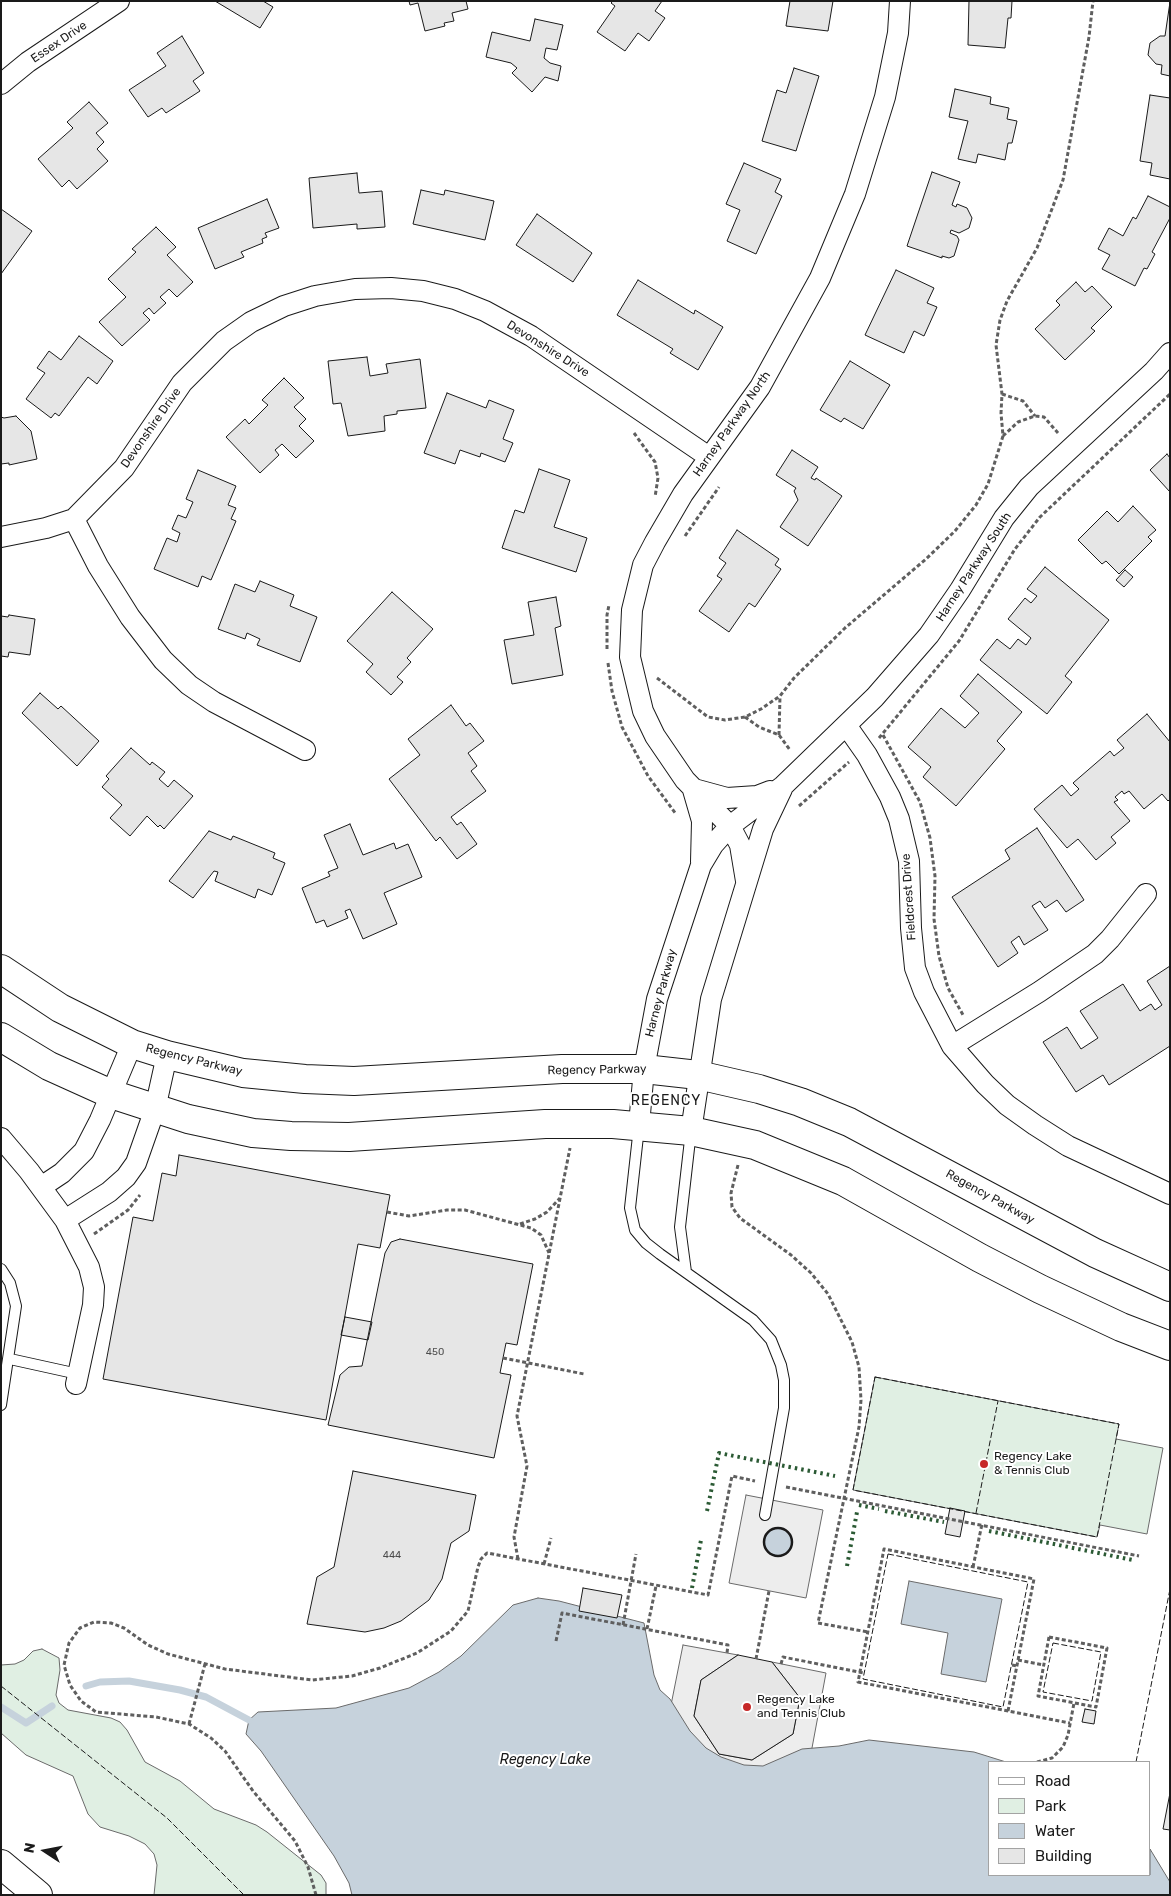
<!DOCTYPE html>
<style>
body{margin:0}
#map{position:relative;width:1171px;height:1896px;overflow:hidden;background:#fff;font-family:Rubik,sans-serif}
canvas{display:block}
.frame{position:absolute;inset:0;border:2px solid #1a1a1a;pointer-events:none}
.legend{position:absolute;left:988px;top:1761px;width:162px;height:115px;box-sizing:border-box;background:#fff;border:1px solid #a3a3a3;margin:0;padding:6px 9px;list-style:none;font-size:15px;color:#1a1a1a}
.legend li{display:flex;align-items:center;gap:10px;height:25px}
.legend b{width:25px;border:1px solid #a3a3a3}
.north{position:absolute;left:20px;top:1826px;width:50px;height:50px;-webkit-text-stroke:4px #fff;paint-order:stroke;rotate:281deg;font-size:14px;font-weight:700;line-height:20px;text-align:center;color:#1a1a1a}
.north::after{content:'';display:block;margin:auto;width:18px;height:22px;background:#1a1a1a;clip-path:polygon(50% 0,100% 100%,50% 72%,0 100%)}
</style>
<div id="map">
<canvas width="1171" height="1896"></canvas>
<div class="frame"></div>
<ul class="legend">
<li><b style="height:6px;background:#fff"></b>Road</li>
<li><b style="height:14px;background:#e0efe3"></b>Park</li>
<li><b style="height:14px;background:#c6d2dc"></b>Water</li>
<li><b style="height:14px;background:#e6e6e6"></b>Building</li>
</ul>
<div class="north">N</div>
</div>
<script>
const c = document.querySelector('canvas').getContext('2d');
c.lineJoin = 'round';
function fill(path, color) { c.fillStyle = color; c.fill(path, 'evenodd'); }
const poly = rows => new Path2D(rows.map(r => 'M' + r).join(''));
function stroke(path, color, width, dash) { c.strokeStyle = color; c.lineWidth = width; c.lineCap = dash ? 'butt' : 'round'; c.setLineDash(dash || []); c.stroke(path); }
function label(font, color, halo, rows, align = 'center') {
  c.font = font + ' Rubik,sans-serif'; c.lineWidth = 4; c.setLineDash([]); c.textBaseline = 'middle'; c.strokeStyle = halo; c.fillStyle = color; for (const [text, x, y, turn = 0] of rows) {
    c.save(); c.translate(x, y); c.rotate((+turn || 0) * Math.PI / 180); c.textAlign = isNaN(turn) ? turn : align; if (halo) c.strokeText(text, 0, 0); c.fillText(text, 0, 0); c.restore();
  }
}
const green = poly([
 [875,1377,1119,1424,1116,1439,1163,1448,1147,1534,1100,1525,1097,1537,853,1490,875,1377],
 [42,1649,59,1658,60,1670,56,1695,59,1703,68,1710,111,1718,120,1722,127,1730,145,1762,180,1781,214,1809,256,1825,267,1832,321,1875,326,1883,326,1895,154,1895,157,1865,154,1854,145,1844,129,1836,100,1827,88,1814,73,1776,26,1755,1,1733,1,1665,15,1664,24,1660,33,1651,42,1649]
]);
const parking = poly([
 [746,1495,823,1510,806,1598,729,1583,746,1495],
 [683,1645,738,1655,701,1680,694,1716,719,1754,752,1760,793,1734,800,1698,772,1662,826,1673,809,1764,764,1795,665,1735,683,1645]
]);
const water = poly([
 '764 1542a14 14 0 1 1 28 0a14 14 0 1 1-28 0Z',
 [909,1581,1002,1599,986,1682,941,1674,948,1633,901,1624,909,1581],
 [538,1598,559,1601,644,1623,654,1675,660,1690,670,1699,690,1731,706,1748,721,1757,744,1765,763,1766,802,1749,839,1746,869,1740,974,1752,1006,1762,990,1762,990,1875,1150,1875,1150,1849,1170,1882,1170,1895,352,1895,349,1883,334,1856,261,1751,246,1734,249,1720,258,1712,336,1708,409,1688,439,1672,461,1656,513,1605,538,1598]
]);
const stream = poly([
 [86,1686,100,1682,129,1681,180,1690,206,1697,249,1720],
 [1,1707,26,1723,52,1706]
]);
const building = poly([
 [215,1,263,1,273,7,260,28,215,1],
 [409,1,466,1,468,9,452,13,454,21,444,23,445,26,425,31,418,3,410,5,409,1],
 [613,1,662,1,655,11,665,18,649,41,638,33,625,51,597,32,615,6,611,3,613,1],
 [790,1,833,1,828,31,786,26,790,1],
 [969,1,1012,1,1011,18,1008,18,1005,48,968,45,969,1],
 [1170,2,1170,76,1161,74,1162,65,1156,64,1148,55,1150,43,1160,36,1165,36,1170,2],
 [535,19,563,25,557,50,546,48,544,58,550,63,561,66,558,81,545,77,532,92,512,73,517,68,511,63,486,57,492,32,530,41,535,19],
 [182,36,204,73,193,81,200,91,166,113,162,108,148,117,129,90,166,66,157,53,182,36],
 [794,68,819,76,796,151,762,141,777,90,786,93,794,68],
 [955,89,991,97,990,104,1009,108,1007,119,1017,121,1012,143,1008,143,1005,160,978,154,976,163,958,159,968,121,949,117,955,89],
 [1150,95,1170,98,1170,179,1150,175,1152,163,1140,161,1150,95],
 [89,102,108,123,96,133,104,142,97,149,108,161,77,189,69,180,62,187,38,159,73,128,67,122,89,102],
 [744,163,781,179,775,192,782,196,756,254,727,241,740,210,726,204,744,163],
 [932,172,960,182,952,205,956,207,957,204,967,208,972,218,969,228,959,233,951,230,950,233,957,236,959,240,954,256,949,258,942,256,942,258,907,246,932,172],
 [357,173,359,193,382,191,385,227,357,229,357,224,313,228,309,178,357,173],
 [421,190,444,195,445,190,494,201,485,240,413,224,421,190],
 [1148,196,1170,207,1170,218,1152,252,1155,254,1147,269,1144,268,1135,286,1102,269,1110,255,1098,249,1109,228,1123,236,1133,217,1136,219,1148,196],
 [267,199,279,228,265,233,267,237,262,239,263,243,241,252,244,257,215,269,198,228,267,199],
 [1,209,32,231,1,274,1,209],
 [537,214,592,253,573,282,516,245,537,214],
 [156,227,176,247,167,255,193,282,177,297,169,289,160,297,166,303,154,314,149,308,143,313,150,320,122,346,99,322,126,297,108,279,136,252,132,249,156,227],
 [896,270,934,288,927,303,937,307,924,336,914,331,904,353,865,335,896,270],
 [638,280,694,314,695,310,723,327,698,370,670,353,673,349,617,315,638,280],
 [1076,282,1085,292,1092,286,1112,307,1091,328,1095,331,1065,360,1035,329,1060,305,1056,301,1076,282],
 [79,336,113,361,97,384,88,377,59,416,55,413,51,418,26,399,45,373,37,368,49,351,61,360,79,336],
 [367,357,370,376,388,373,386,364,420,359,426,408,397,411,397,414,384,416,385,431,348,436,341,403,333,404,328,361,367,357],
 [850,361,890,385,863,429,844,418,841,422,820,410,850,361],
 [284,378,304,398,294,407,306,419,299,426,314,441,296,458,282,444,275,450,279,455,260,473,226,437,245,419,249,424,268,405,262,400,284,378],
 [447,393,486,408,489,400,514,410,503,439,513,443,505,462,481,453,480,457,460,450,455,464,424,453,447,393],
 [16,416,31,431,37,459,9,465,9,463,1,464,1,417,4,418,16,416],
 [792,450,818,467,811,478,815,480,816,478,842,496,808,546,780,527,798,500,794,491,796,488,776,475,792,450],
 [1167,454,1170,458,1170,492,1150,470,1167,454],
 [539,469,570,480,554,527,587,538,576,572,502,548,515,510,524,513,539,469],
 [198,470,236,486,228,505,236,508,231,519,236,521,211,580,202,576,198,587,154,569,167,538,177,542,180,533,172,529,178,515,186,518,193,502,186,499,198,470],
 [1133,506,1156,530,1148,537,1152,541,1119,574,1106,561,1102,564,1078,540,1107,511,1118,522,1133,506],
 [737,530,779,559,775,565,781,569,755,607,749,603,729,632,699,611,722,579,717,576,726,563,719,558,737,530],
 [1045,567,1109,620,1065,676,1072,682,1047,714,980,660,997,639,1010,649,1018,639,1026,645,1031,638,1008,619,1025,598,1031,603,1037,596,1027,589,1045,567],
 [1125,570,1133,577,1124,587,1116,580,1125,570],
 [260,581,294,595,290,606,317,617,300,662,257,645,260,639,247,633,245,639,218,629,235,584,255,592,260,581],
 [392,592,433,629,407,658,411,662,397,677,403,682,391,695,366,672,373,664,347,641,392,592],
 [556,597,561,626,555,628,563,675,512,684,504,640,534,635,528,602,556,597],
 [9,615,35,619,30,655,9,652,8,657,1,656,1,616,8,617,9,615],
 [978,674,1022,712,997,741,1005,749,956,806,923,777,931,767,908,747,941,708,965,728,979,713,960,696,978,674],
 [40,693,58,709,61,706,99,741,77,766,22,713,40,693],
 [451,705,466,726,470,723,484,741,468,753,477,766,471,771,486,791,451,817,457,825,461,822,477,844,457,859,440,837,436,841,389,779,420,755,408,739,451,705],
 [1147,714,1170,742,1170,799,1168,801,1162,794,1144,809,1129,791,1124,794,1122,791,1115,797,1118,800,1114,802,1130,821,1111,837,1116,843,1096,860,1078,839,1067,848,1034,809,1062,785,1071,796,1079,789,1073,783,1110,751,1114,756,1124,748,1117,740,1147,714],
 [131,748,150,765,152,762,165,772,159,779,168,787,174,780,193,796,164,829,160,825,158,827,147,816,130,836,110,818,122,805,102,787,109,779,106,776,131,748],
 [350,824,363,855,394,843,396,849,408,844,422,877,384,893,397,924,363,939,350,909,345,911,348,918,327,927,324,920,316,923,302,888,330,876,328,872,338,868,324,835,350,824],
 [1037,828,1084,900,1066,912,1057,900,1045,908,1040,901,1032,906,1048,930,1024,945,1019,936,1011,942,1018,953,998,967,952,897,1010,859,1005,850,1037,828],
 [209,831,231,840,233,836,275,853,273,858,285,863,272,895,258,889,255,898,215,881,218,872,214,871,193,898,169,881,209,831],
 [1170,966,1170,1046,1109,1085,1103,1075,1076,1092,1043,1042,1067,1027,1081,1049,1098,1038,1080,1011,1123,984,1140,1011,1151,1004,1155,1010,1162,1005,1147,981,1170,966],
 [179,1155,390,1195,380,1248,358,1244,326,1420,103,1379,133,1217,153,1221,162,1173,176,1176,179,1155],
 [400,1239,533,1264,517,1345,506,1343,500,1373,511,1375,494,1458,328,1425,340,1375,349,1367,362,1366,385,1253,391,1242,400,1239],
 [345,1317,372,1322,368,1340,341,1335,345,1317],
 [353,1471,476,1495,469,1531,451,1543,442,1579,429,1600,401,1621,384,1628,365,1632,307,1624,317,1577,334,1567,353,1471],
 [950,1508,965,1511,960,1537,945,1534,950,1508],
 [583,1588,622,1595,617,1618,579,1611,583,1588],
 [738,1655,772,1662,800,1698,793,1734,752,1760,719,1754,694,1716,701,1680,738,1655],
 [1085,1709,1096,1711,1094,1724,1082,1722,1085,1709],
 [1170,1793,1170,1830,1163,1829,1170,1793]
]);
const path = poly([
 [1002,394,1023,401,1035,416],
 [634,433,655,462,658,478,655,497],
 [1003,436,1018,422,1035,416,1044,417,1058,433],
 [685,536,719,487],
 [607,649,607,615,609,605],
 [608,663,612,691,622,727,648,776,676,814],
 [657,678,708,717,725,720,745,717,761,709,780,696,794,678,845,628,926,559,955,531,976,505,988,484,1003,436,1001,413,1002,394,996,345,1000,320,1007,301,1037,248,1063,180,1089,37,1093,1],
 [745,717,759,727,779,735,790,750],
 [779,735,780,696],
 [883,735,920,802,930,838,935,876,934,919,939,956,948,988,963,1015],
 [879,738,959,641,1015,549,1040,517,1170,394],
 [799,806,849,762],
 [738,1165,731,1193,732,1207,740,1218,791,1255,811,1273,828,1294,852,1342,859,1367,861,1400,859,1427,818,1623,868,1632],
 [387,1212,409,1216,447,1210,465,1210,531,1228,541,1235,549,1253],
 [520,1224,535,1219,547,1212,560,1198],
 [94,1234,128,1210,140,1195],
 [503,1358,584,1374],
 [786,1487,1139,1556],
 [518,1559,514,1537,527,1466,517,1416,570,1148],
 [544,1564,551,1538],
 [973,1567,982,1524],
 [623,1625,636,1554],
 [647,1629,656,1586],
 [1049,1637,1107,1648,1096,1707,1038,1696,1049,1637],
 [556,1641,562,1613,728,1645,727,1653],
 [756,1659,769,1591],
 [1018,1660,1044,1665],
 [781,1664,783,1657,864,1673],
 [1012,1665,1017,1666],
 [1008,1711,1034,1579,884,1549,858,1682,1070,1723],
 [189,1724,205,1664],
 [1037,1762,1052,1758,1063,1747,1068,1735,1074,1703],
 [316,1895,308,1867,295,1841,253,1791,225,1751,211,1738,189,1724,156,1717,96,1712,81,1701,70,1685,64,1665,69,1643,80,1628,94,1622,111,1623,124,1628,148,1645,168,1654,225,1669,312,1680,352,1676,380,1668,417,1653,451,1631,468,1611,478,1567,481,1559,487,1553,708,1595,732,1476,755,1481]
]);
const lane = poly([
 [639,1127,630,1208,635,1230,646,1243,660,1254,753,1320,771,1340,781,1365,784,1380,784,1408,765,1515],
 [1,1269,10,1283,16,1306,1,1405],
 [686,1272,680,1227,691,1131],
 [10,1359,78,1374]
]);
const street = poly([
 [1,84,28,62,119,1],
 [74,519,98,566,130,617,163,660,189,685,214,702,305,750],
 [1,537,46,528,74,519,124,468,182,383,224,341,251,322,284,306,315,296,355,289,391,288,423,291,455,299,485,311,531,336,709,457],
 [846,725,867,755,890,797,899,819,909,861,911,928,915,968,924,992,952,1046,985,1084,1007,1105,1035,1125,1068,1146,1170,1194],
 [694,789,727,798,757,796,770,791],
 [693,790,702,821,701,862],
 [746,881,740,845,730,826,685,780,655,736,643,711,630,657,632,610,643,565,655,542,683,494,760,387,820,278,855,194,885,97,898,33,900,1],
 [952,1046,1039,992,1095,954,1110,939,1146,894],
 [639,1125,644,1069,657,999,701,865,713,845,730,826,783,786,875,697,929,635,960,590,1004,518,1029,487,1154,371,1170,353],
 [691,1131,711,999,763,829,782,789],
 [1,1138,29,1171,65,1220,89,1267,94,1287,93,1305,76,1384],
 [41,1187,62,1173,84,1151,100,1120,132,1044],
 [65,1220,109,1192,126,1177,136,1163,155,1109,167,1055]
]);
const secondary = poly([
 [1,969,60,1008,132,1044,167,1055,243,1073,305,1079,354,1081,562,1069,644,1069,698,1075,759,1089,800,1102,849,1122,1095,1253,1170,1287],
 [1,1037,49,1066,111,1094,188,1119,253,1133,291,1136,349,1137,545,1124,613,1124,691,1131,755,1145,843,1181,980,1258,1040,1289,1121,1327,1170,1346]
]);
const highway = poly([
 [1,1864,38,1895]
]);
const hedge = poly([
 [859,1505,879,1509],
 [707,1511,719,1453,835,1476],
 [885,1511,944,1522],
 [989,1531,1133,1560],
 [847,1566,857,1512],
 [692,1588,701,1540]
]);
const fence = poly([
 [875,1377,1119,1424,1097,1537,853,1490,875,1377],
 [976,1513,998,1401],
 [888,1554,1028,1582,1003,1707,863,1679,888,1554],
 [1053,1643,1101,1652,1092,1701,1043,1692,1053,1643],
 [1,1686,167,1818,244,1895],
 [1136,1762,1170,1589]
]);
const wall = poly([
 '764 1542a14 14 0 1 1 28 0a14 14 0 1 1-28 0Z'
]);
const markers = [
 [984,1464,5,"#c62828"],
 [747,1707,5,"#c62828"]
];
const numberNames = [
 ["450",435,1352],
 ["444",392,1555]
];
const streetNames = [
 ["Essex Drive",59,42,-34],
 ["Devonshire Drive",548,349,32],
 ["Harney Parkway North",732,424,-55],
 ["Devonshire Drive",151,428,-55],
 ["Harney Parkway South",974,567,-57],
 ["Fieldcrest Drive",909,897,-94],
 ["Harney Parkway",661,993,-75],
 ["Regency Parkway",194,1060,14],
 ["Regency Parkway",597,1070,-1],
 ["Regency Parkway",990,1197,29]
];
const poiNames = [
 ["Regency Lake",994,1457],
 ["& Tennis Club",994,1471],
 ["Regency Lake",757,1700],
 ["and Tennis Club",757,1714]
];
const neighbourhoodNames = [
 ["REGENCY",666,1101]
];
const waterNames = [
 ["Regency Lake",545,1760]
];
fill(green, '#e0efe3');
stroke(green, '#6a6a6a', 1);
fill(parking, '#ededed');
stroke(parking, '#6a6a6a', 1);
fill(water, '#c6d2dc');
stroke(water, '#6a6a6a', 1);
stroke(stream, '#c6d2dc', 7);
fill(building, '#e6e6e6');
stroke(building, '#1a1a1a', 1);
stroke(lane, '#1a1a1a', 12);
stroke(street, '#1a1a1a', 22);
stroke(secondary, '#1a1a1a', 30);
stroke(highway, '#1a1a1a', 30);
stroke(path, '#5f5f5f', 3, [4, 2.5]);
stroke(lane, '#fff', 10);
stroke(street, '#fff', 20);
stroke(secondary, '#fff', 28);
stroke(highway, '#fff', 28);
stroke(hedge, '#2b5a34', 4, [2.5, 4]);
stroke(fence, '#1a1a1a', 1, [6, 2.5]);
stroke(wall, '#1a1a1a', 2.5);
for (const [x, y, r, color] of markers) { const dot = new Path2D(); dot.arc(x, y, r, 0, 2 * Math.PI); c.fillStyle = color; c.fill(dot); stroke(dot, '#fff', 2); }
label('10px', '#4d4d4d', null, numberNames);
label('12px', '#1a1a1a', '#fff', streetNames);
label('12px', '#1a1a1a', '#fff', poiNames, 'left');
c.letterSpacing = '1px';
label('14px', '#1a1a1a', '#fff', neighbourhoodNames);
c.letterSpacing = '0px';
label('italic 14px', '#1a1a1a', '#fff', waterNames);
</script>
